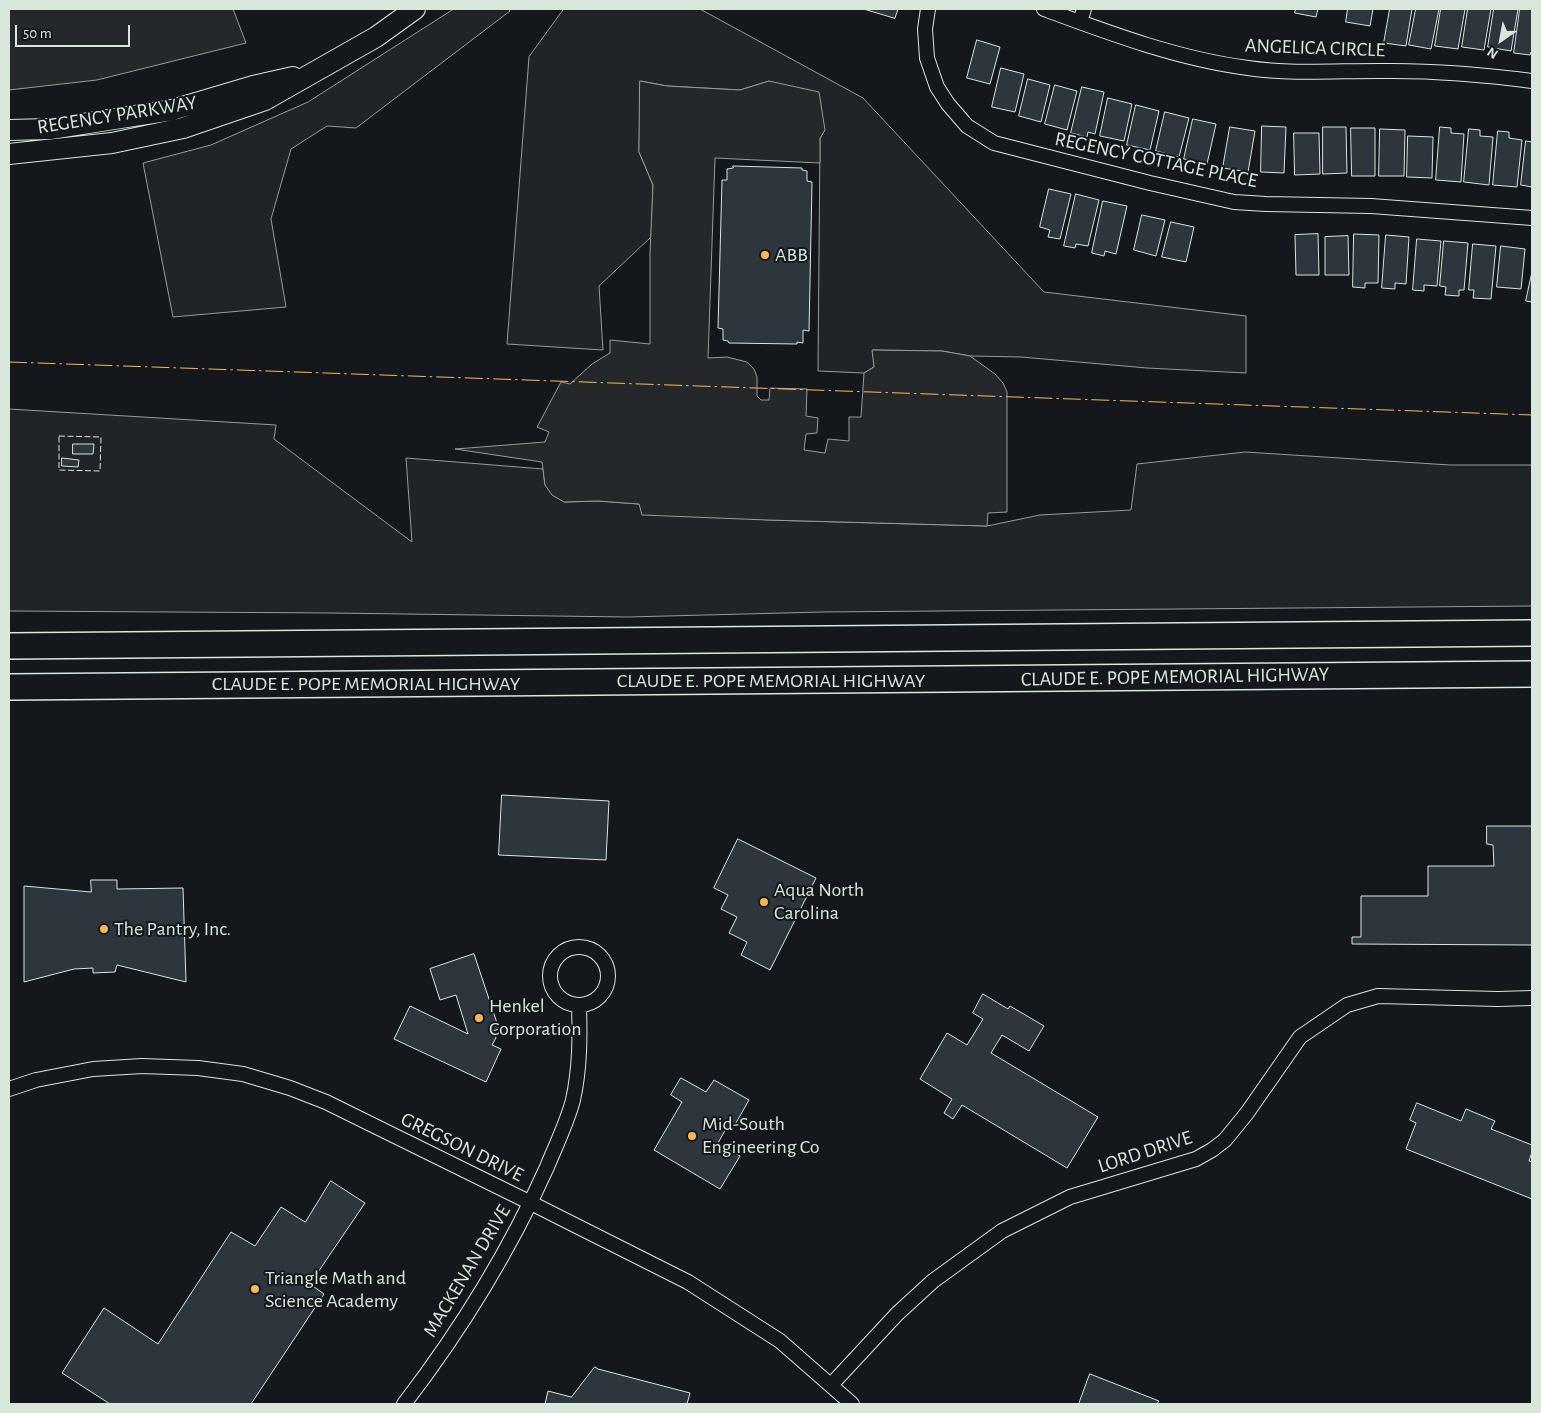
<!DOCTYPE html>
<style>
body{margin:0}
#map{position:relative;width:1541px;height:1413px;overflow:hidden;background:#14181c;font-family:"Alegreya Sans",sans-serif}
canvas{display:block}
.frame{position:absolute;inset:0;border:10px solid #d8e6dc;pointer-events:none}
.north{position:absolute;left:1476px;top:15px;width:50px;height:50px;-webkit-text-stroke:4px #14181c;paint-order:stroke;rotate:213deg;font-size:14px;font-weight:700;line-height:20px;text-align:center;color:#d8e6dc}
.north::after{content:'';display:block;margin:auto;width:18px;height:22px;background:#d8e6dc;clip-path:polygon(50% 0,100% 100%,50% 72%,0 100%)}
.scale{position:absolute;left:15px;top:25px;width:115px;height:22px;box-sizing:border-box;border:2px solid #d8e6dc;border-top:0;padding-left:6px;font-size:15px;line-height:18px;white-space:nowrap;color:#d8e6dc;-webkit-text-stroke:4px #14181c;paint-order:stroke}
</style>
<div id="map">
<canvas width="1541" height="1413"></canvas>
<div class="frame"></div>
<div class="north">N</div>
<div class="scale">50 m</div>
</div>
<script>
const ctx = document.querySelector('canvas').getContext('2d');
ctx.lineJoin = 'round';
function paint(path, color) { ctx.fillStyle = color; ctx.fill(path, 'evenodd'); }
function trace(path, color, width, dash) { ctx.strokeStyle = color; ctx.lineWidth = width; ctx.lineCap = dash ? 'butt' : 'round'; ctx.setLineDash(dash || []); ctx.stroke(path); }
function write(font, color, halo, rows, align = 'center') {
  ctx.font = font + ' "Alegreya Sans",sans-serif'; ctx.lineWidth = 4; ctx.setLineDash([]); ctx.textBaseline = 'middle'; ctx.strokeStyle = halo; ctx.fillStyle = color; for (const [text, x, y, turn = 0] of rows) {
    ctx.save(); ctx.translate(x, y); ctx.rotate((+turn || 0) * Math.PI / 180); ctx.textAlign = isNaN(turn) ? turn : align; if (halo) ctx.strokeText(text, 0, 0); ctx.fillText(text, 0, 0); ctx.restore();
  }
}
const green = new Path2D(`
 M454,9H508L510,11L356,128L327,126L291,149L271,219L286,307L173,317L143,163L211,145L308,102Z
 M564,9H700L863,98L1044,292L1246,316V373L1147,368L1021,357L970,356L942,351L873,350L874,367L864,373L818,371L820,138L825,130L769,81L740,90L667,86L641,81L639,152L653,185L651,237L599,286L603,350L507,344L529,57Z
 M9,409L276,425L274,439L412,542L406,458L543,469L545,485L564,502L598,501L639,504L767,520L987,526L1040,515L1131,510L1137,464L1245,452L1450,465H1532V606L822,612L628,617L331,613L9,611Z`);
const parking = new Path2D(`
 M9,9H233L246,43L97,80L9,90Z
 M640,81L667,86L740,90L769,81L819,92L825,130L820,138V163L715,158L708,358L727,357L747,362L754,369L757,377V396L761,400H769L770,388L807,389L806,416L818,418L817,433L806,434L804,450L825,453L828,439L849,441V417H861L864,373L874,367L872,350L942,351L970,356L995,374L1003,383L1007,392V512L988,513L987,526L767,520L642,515L639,504L598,501L564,502L552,495L545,485L542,462L455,449L545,442L549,432L537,427L561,382L570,384L592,364L610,353V340L650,344V253L653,185L639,152Z`);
const building = new Path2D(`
 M864,9H898L895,18Z
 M1296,9H1318L1316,17L1295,13Z
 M1348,9H1373L1370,26L1346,22Z
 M1390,9H1412L1406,46L1384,43Z
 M1416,9H1439L1431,49L1409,45Z
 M1441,9H1465L1458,49L1435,46Z
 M1468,9H1491L1484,50L1462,47Z
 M1494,9H1518L1511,51L1488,47Z
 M1520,9H1532V52H1531L1530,55L1514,53Z
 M977,40L1000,47L990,84L967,78Z
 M1001,68L1024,74L1015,112L992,107Z
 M1028,79L1050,85L1041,122L1019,116Z
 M1055,85L1077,91L1067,130L1045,124Z
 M1082,87L1104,92L1095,134L1088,132L1087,137L1071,133Z
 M1108,98L1132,104L1124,141L1100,136Z
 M1136,105L1159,111L1150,150L1127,145Z
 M1165,112L1189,118L1179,157L1156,151Z
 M1193,119L1216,124L1207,164L1184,159Z
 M1262,126L1286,127L1284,173L1261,172Z
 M1230,127L1255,131L1248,172L1223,168Z
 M1323,127H1346L1347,173L1323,174Z
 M1440,127L1451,128V133L1464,134L1461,182L1436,180Z
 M1351,128H1375V176H1352Z
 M1380,129L1405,130L1404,176H1379Z
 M1469,129L1480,130V136L1493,137L1489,185L1464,182Z
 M1498,131L1509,132V138L1522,140L1517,187L1493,185Z
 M1294,133H1319L1320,174L1295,175Z
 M1408,136L1433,137L1432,178L1407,177Z
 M1526,141L1532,142V187L1521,185Z
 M733,166L802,168V170L807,171V181L812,182L809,331L803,330V343L797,342V344L729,343L728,341L723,340V329L718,328L722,180H727V169L733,168Z
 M1049,189L1071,194L1060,239L1048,237L1050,230L1040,227Z
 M1076,194L1099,200L1088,246L1076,244L1075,248L1064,246Z
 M1103,201L1127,206L1116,254L1105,251L1104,256L1092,253Z
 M1142,215L1165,220L1156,256L1134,250Z
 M1171,222L1194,227L1186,262L1162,257Z
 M1318,234L1319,275H1296L1295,235Z
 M1354,234L1379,235L1378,283H1365V288L1353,287Z
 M1386,235L1409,237L1406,284L1395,283V289L1382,288Z
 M1348,236L1349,275H1325V237Z
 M1417,239L1441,241L1437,286L1424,285V291L1413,290Z
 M1444,241L1468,243L1464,290H1459V296L1445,295L1446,287L1440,286Z
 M1473,244L1496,246L1491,299L1473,298L1474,290H1469Z
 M1501,246L1525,249L1521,289L1497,287Z
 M1532,272V302L1526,301Z
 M73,444H94L93,454H73Z
 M62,458L79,460L78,467L62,466Z
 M502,795L609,801L606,860L499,855Z
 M1487,826H1532V945L1352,944V937H1361V896H1428V866H1494L1493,845L1487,844Z
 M738,839L816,878L770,970L741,955L747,942L729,933L737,917L721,909L728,895L714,888Z
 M91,880H117V889L183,888L186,982L117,965L115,972L93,973V968L74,969L24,982V886L91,892Z
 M474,954L499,1029L493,1031L496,1038L492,1045L501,1049L486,1082L394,1039L410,1006L468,1034L456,995L440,1000L430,969Z
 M983,994L1008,1009L1010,1006L1044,1026L1029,1051L1002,1035L991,1053L1098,1117L1067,1168L962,1105L953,1119L944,1113L952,1099L920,1079L947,1033L967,1045L983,1019L973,1013Z
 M681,1078L706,1092L714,1080L749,1100L732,1130L727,1127L718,1143L740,1156L720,1189L654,1150L682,1102L671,1095Z
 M1417,1103L1461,1121L1466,1109L1495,1121L1491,1129L1532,1145V1152L1529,1161L1532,1162V1199L1406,1149L1416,1123L1410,1120Z
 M331,1181L365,1203L310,1284L324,1294L251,1404H110L62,1373L104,1308L158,1344L231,1232L255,1246L281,1207L305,1222Z
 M595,1367L598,1369L690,1393L687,1404H545L548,1391L571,1397Z
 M1090,1374L1159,1401L1157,1404H1079Z`);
const street = new Path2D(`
 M928,9L925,29L927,58L937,87L948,104L967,126L994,143L1150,183L1234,202L1266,204L1371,206L1532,218
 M1044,9C1109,33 1178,59 1248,68C1296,75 1344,70 1392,71C1439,71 1486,75 1532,81
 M1080,22L1084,9
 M550 976a29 29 0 1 1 58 0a29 29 0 1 1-58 0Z
 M9,1089L36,1080L93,1069L142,1066L198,1068L243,1074L290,1088L326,1102L531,1203L688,1282L780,1341L852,1404
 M831,1385L897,1314L933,1281L1002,1231L1070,1197L1196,1159L1212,1150L1225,1140L1247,1113L1300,1037L1347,1005L1378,996L1498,999L1532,998
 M404,1404C460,1331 509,1252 547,1167C556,1145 567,1123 573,1100C580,1068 580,1037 579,1005`);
const secondary = new Path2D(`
 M9,130L50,129L172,110L253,86L293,77
 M9,154L112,143L183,128L265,100L376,37L415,9`);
const highway = new Path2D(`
 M9,646L1532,633
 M9,687L1532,674`);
const fence = new Path2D(`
 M59,436L101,437L100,471L59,470Z`);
const power = new Path2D(`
 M9,362L1532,415`);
const markers = [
 [765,255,5,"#ffb74d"],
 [764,902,5,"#ffb74d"],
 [104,929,5,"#ffb74d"],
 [479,1018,5,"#ffb74d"],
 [692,1136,5,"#ffb74d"],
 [255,1289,5,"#ffb74d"]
];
const streetNames = [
 ["ANGELICA CIRCLE",1315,48,2],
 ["REGENCY PARKWAY",117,115,-9],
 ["REGENCY COTTAGE PLACE",1156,160,12],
 ["CLAUDE E. POPE MEMORIAL HIGHWAY",1175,677,-1],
 ["CLAUDE E. POPE MEMORIAL HIGHWAY",771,681],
 ["CLAUDE E. POPE MEMORIAL HIGHWAY",366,684],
 ["GREGSON DRIVE",462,1147,26],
 ["LORD DRIVE",1145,1152,-18],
 ["MACKENAN DRIVE",467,1271,-59]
];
const poiNames = [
 ["ABB",775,255],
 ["Aqua North",774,890],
 ["Carolina",774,913],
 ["The Pantry, Inc.",114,929],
 ["Henkel",489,1006],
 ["Corporation",489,1029],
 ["Mid-South",702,1124],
 ["Engineering Co",702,1147],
 ["Triangle Math and",265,1278],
 ["Science Academy",265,1301]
];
paint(green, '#202428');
trace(green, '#939e99', 1);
paint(parking, '#24282b');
trace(parking, '#939e99', 1);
paint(building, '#2c363c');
trace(building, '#d8e6dc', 1);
trace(street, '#d8e6dc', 16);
trace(secondary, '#d8e6dc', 22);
trace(highway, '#d8e6dc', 28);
trace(street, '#14181c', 14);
trace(secondary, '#14181c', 20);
trace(highway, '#14181c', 25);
trace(fence, '#d8e6dc', 1, [6, 2.5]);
trace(power, '#ffb74d', 1, [18, 4, 2.5, 4]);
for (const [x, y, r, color] of markers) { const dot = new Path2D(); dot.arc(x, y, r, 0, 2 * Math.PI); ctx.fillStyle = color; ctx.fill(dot); trace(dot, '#14181c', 2); }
write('20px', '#d8e6dc', '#14181c', streetNames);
write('20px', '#d8e6dc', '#14181c', poiNames, 'left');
</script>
